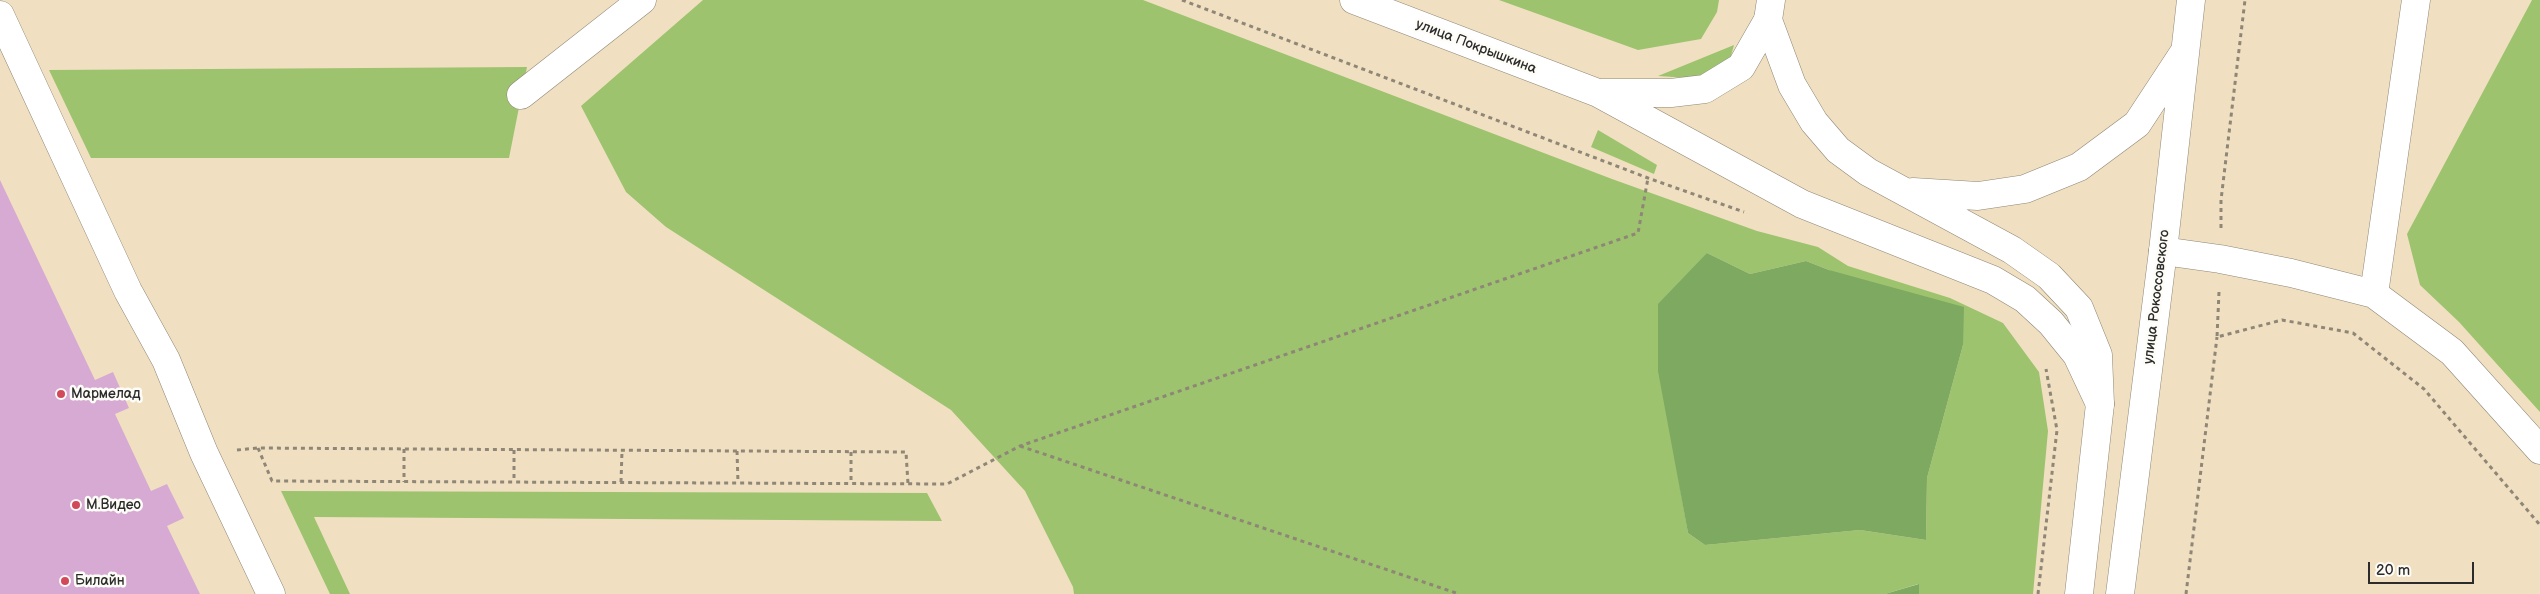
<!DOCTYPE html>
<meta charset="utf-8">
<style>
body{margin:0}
#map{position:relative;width:2540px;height:594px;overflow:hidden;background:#f0e0c1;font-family:"Balsamiq Sans",sans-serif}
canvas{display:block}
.scale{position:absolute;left:2368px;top:562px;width:106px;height:22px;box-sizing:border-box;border:2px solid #2b2b2b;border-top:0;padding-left:6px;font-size:15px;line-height:18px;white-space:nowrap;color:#2b2b2b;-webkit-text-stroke:4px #fdfcf7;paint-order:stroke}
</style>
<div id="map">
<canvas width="2540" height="594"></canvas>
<div class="scale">20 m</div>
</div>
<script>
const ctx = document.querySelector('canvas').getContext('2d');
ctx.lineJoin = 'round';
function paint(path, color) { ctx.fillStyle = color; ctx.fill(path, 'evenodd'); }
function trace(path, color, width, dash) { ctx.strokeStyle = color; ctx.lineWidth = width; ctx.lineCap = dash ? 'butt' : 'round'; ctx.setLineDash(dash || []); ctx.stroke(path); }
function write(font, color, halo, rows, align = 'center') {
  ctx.font = font + ' "Balsamiq Sans",sans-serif'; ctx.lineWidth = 5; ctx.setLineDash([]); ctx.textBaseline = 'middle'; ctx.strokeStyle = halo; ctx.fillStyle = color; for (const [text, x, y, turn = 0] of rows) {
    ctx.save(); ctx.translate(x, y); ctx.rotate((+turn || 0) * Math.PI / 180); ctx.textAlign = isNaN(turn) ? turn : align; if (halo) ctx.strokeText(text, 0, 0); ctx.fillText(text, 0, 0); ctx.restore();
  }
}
const green = new Path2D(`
 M703,0H1143L1612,179L1757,231L1818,247L1848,266L1950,298L2003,323L2039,372L2048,431L2033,594H1919L1918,584L1885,594H1074L1073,587L1025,491L951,410L666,227L626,192L581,106ZM1707,253L1750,274L1806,261L1829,270L1963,345L1927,478L1926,540L1860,530L1705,545L1688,533L1678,476Z
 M1499,0H1719L1717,12L1701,39L1638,50Z
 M2532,0H2540V412L2459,322L2420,285L2407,234Z
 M1734,45L1729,63C1699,81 1691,78 1658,76Z
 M527,67L509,158H91L49,70Z
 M1598,130L1657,165L1654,174L1591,147Z
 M281,491L927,493L942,521L314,517L350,594H330Z`);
const forest = new Path2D(`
 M1707,253L1750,274L1806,261L1829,270L1964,307L1963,345L1927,478L1926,540L1860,530L1705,545L1688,533L1658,371V304Z
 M1919,584V594H1885Z`);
const building = new Path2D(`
 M0,180L95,380L113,372L129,408L115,414L151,491L167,484L184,518L167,526L200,594H0Z`);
const path = new Path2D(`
 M1182,0L1648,178L1744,212
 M2221,228V200L2245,0
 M2219,292L2217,337L2282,320L2353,333L2424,389L2540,525
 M1020,446L1459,594
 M258,448L272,481L947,484L1020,446L1638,233L1648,178
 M404,449V482
 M237,450L258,448L906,452L908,484
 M514,450V482
 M737,451L738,483
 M851,452V483
 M621,482L622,451
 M2038,594L2057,430L2046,369
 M2186,594L2217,337`);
const minor = new Path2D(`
 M0,15L128,291L166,360L204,453L271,594
 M521,95L642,0
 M2163,251L2220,259L2291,273L2374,294L2452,352L2540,450
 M2374,294L2416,0`);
const major = new Path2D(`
 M1354,0L1598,93L1802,204L1993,280L2025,299L2051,323L2077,355L2100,404
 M1602,93H1671L1705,89L1741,67L1768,20`);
const highway = new Path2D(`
 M1771,0L1768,20L1792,85L1814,122L1838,150L1868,172L2012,250L2049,276L2079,308L2098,355L2100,404L2079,594
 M1913,192L1978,196L2025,189L2079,167L2137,124L2183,54
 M2120,594L2163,251L2191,0`);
const markers = [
 [61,394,5,"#d1495b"],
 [76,505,5,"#d1495b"],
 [65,581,5,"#d1495b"]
];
const streetNames = [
 ["улица Покрышкина",1476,47,21],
 ["улица Рокоссовского",2157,297,-83]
];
const poiNames = [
 ["Мармелад",71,394],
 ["М.Видео",86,505],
 ["Билайн",75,581]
];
paint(green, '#9dc36e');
paint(forest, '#7ea961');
paint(building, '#d6aad3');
trace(minor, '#8e8676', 29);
trace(major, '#8e8676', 29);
trace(highway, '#8e8676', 29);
trace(path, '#8e8676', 3, [4, 4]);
trace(minor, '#fff', 28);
trace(major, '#fff', 28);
trace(highway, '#fff', 28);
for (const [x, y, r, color] of markers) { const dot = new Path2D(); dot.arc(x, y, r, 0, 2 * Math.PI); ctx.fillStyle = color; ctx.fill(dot); trace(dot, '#fdfcf7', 2); }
write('14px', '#2b2b2b', '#fdfcf7', streetNames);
write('14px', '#2b2b2b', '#fdfcf7', poiNames, 'left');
</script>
